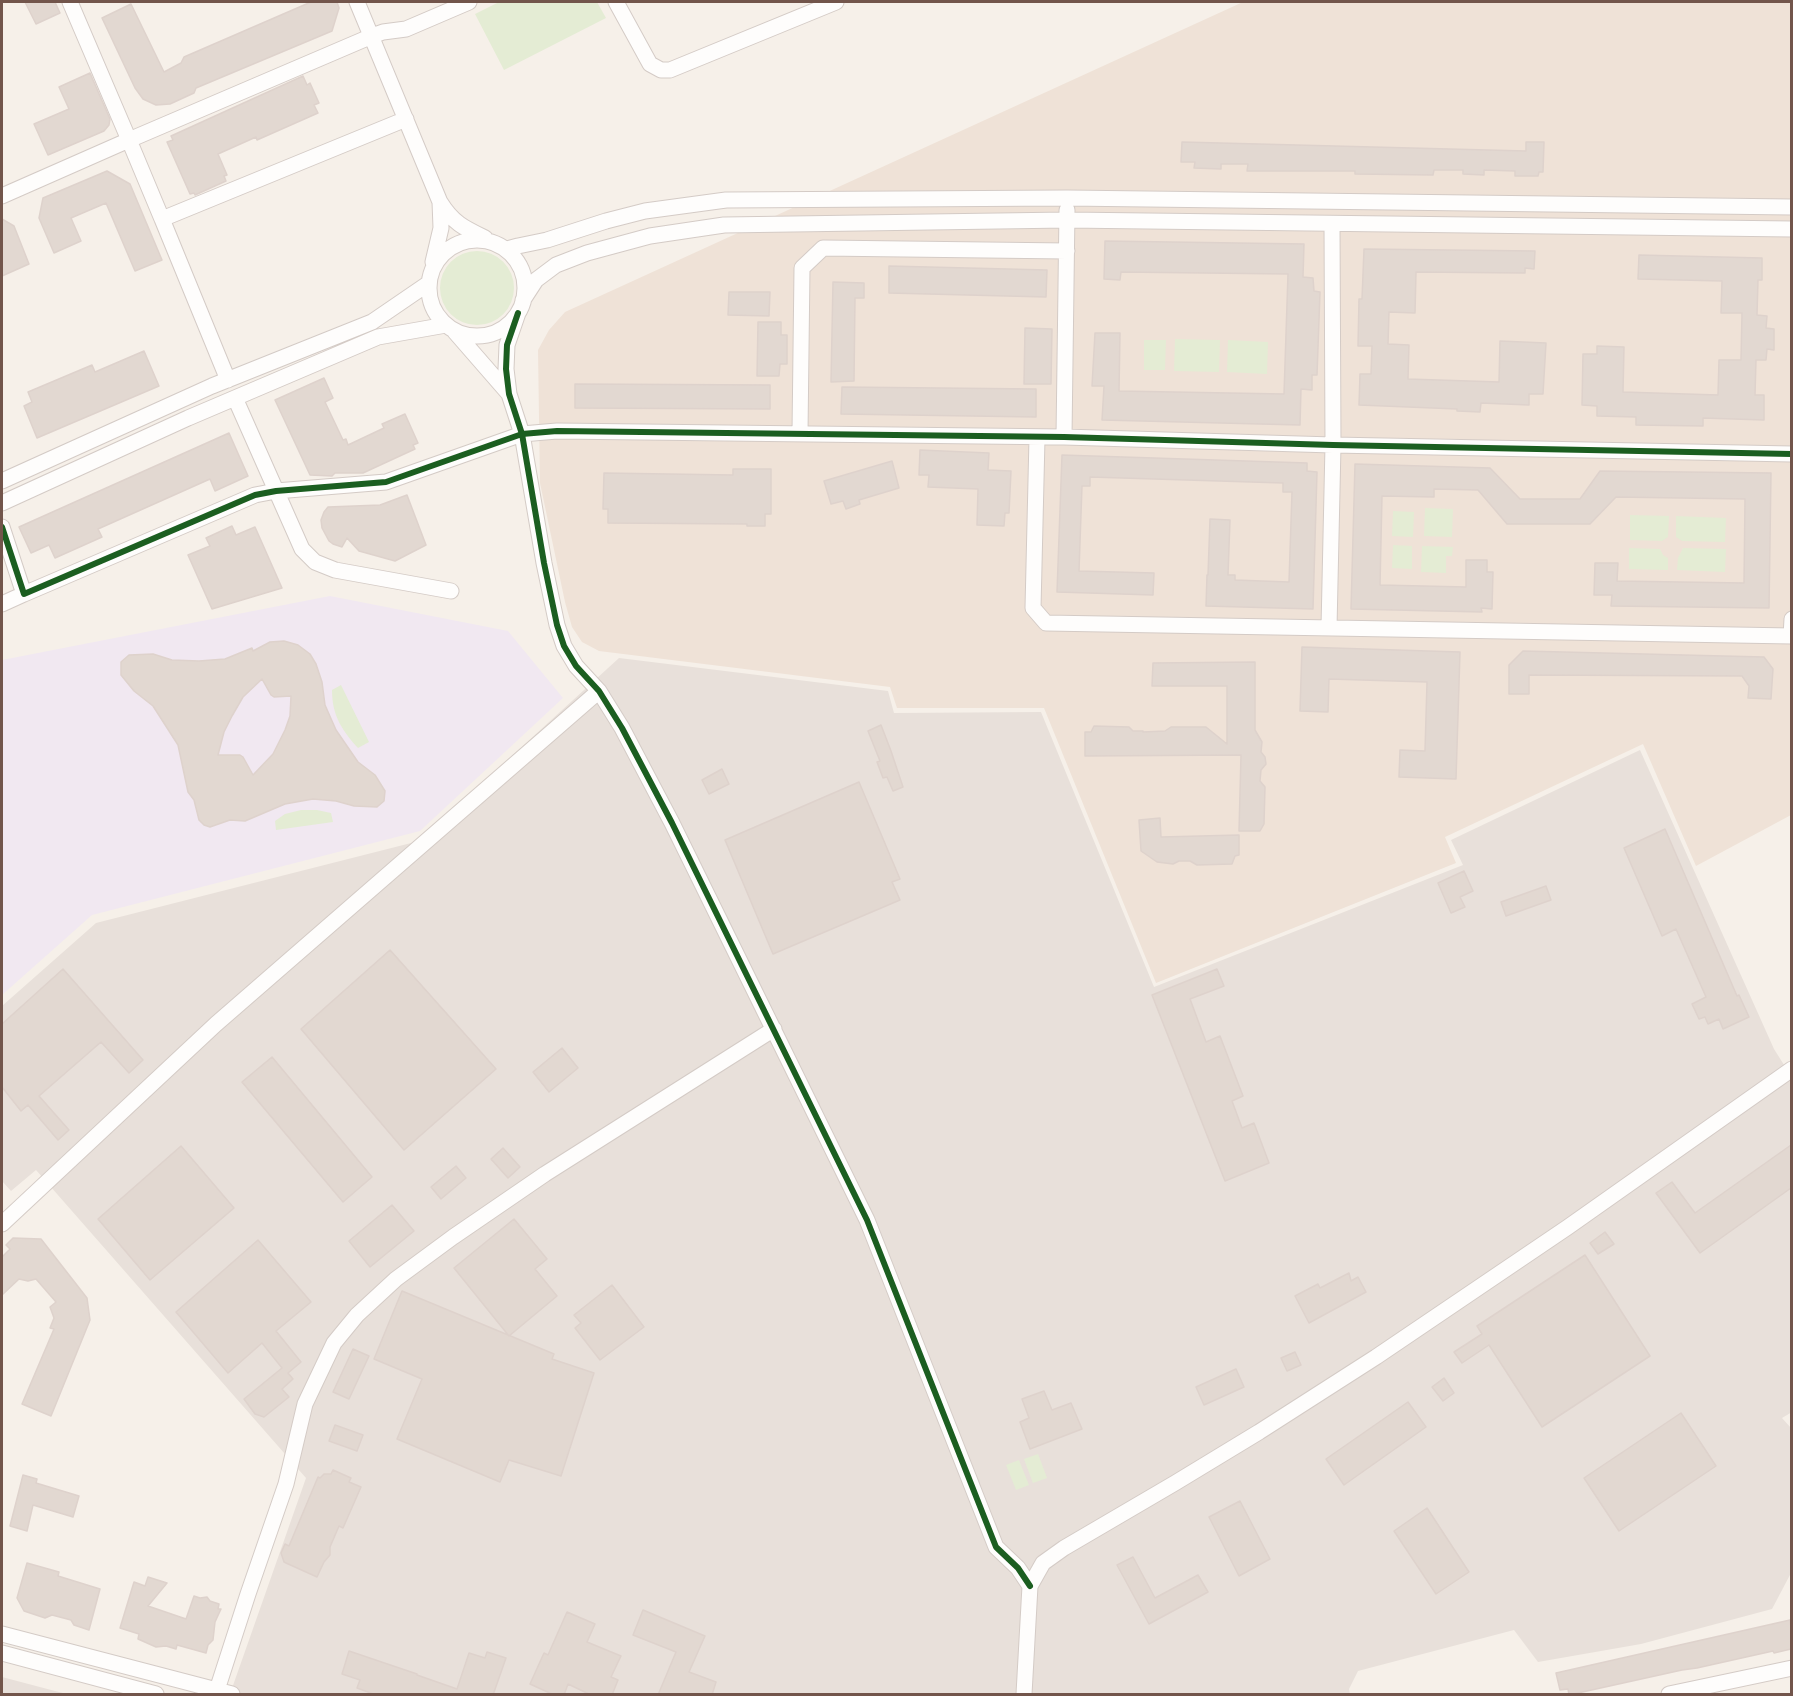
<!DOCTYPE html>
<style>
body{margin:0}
#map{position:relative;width:1793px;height:1696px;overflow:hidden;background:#f6f0e9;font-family:"Titillium Web",sans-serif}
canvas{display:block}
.frame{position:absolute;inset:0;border:3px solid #72554b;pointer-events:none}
</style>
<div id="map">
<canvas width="1793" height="1696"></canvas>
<div class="frame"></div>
</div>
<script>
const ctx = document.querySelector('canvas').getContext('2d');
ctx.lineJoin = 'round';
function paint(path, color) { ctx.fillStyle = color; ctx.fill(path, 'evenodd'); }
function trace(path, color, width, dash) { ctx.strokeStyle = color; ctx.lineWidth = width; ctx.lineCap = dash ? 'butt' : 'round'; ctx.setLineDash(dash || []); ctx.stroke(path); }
const residential = new Path2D(`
 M1243,2H1791V815L1696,866L1643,744L1445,837L1456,863L1156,983L1044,708H897L890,687L599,651L582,642L572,627L565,602L540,483L538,350L549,330L565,312Z`);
const industrial = new Path2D(`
 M619,658L888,691L894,713L1041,712L1154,987L1463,865L1451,840L1640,750L1774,1049L1791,1076L1792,1412L1782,1418L1791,1428V1573L1772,1609L1641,1644L1538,1662L1514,1630L1358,1671L1349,1689L1350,1694H230L306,1478L36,1170L11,1191L2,1181V1006L96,923L419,841Z
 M2,1677L55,1691L67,1694H2Z`);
const education = new Path2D(`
 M330,596L508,631L563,698L420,831L92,915L2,995V660Z`);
const green = new Path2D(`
 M499,2H597L606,18L504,70L475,14Z
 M440 288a37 37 0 1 1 74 0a37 37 0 1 1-74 0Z
 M1175,339L1220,340L1219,372L1174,371Z
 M1144,340H1166L1165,370H1144Z
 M1228,340L1268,342L1267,374L1227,372Z
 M1425,508L1453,509L1452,537L1424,536Z
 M1393,511L1414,512L1413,537L1392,536Z
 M1630,515L1669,516L1668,537L1662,541L1630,540Z
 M1676,516L1726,518L1725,542L1682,541L1676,537Z
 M1393,545L1412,546V569L1392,568Z
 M1422,546L1453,547L1452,556H1446V573L1421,572Z
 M1629,548L1660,549L1663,555L1668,558V570L1629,569Z
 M1683,548L1726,549L1725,572L1677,570L1678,558Z
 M341,685L369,742L358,748C342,730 332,716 332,690Z
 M301,810H317L331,813L333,822L276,830L275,821L285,814Z
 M1038,1454L1047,1478L1033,1483L1024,1459Z
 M1019,1460L1029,1485L1016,1490L1006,1465Z`);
const building = new Path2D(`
 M25,2H55L60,13L36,24Z
 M311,2H337L339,8L332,31L196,88L194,93L170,104L156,105L143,99L135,88L102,18L131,4L164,72L181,63L184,57Z
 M90,73L110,119L109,125L104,131L48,155L34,124L69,109L59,87Z
 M303,76L307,85L310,83L319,103L314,105L318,113L257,140L256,137L218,154L227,175L224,176L226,181L195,195L194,193L190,194L167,142L173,140L171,136Z
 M1182,142L1526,151V142H1544L1543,172H1539L1538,176H1515V171L1484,170V175L1463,174V170H1434L1433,175L1355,174V171H1247L1248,164H1221V169L1194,168L1195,162H1181Z
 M107,171L130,184L162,260L135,271L106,203L71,218L81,241L54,253L39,218L43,198Z
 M2,219L14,226L29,264L2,276Z
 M1105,241L1304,244L1303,277L1313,278L1314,291L1320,292L1317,375H1312V390L1301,389L1300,425L1102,420L1104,386H1092L1095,333H1120L1119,391L1284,394L1288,274L1121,272L1120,280L1104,279Z
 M1364,249L1535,251L1534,269L1525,268V273L1416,272L1415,313L1389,312L1388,344L1409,345L1408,379L1499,382L1500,341L1546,343L1543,394H1529V405L1481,403L1480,412L1457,411V409L1359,405L1360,374H1371L1372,346H1358L1359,299H1362Z
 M1639,255L1762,258V280H1758L1757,315L1767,316L1766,328L1774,329V350L1767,349L1766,360H1756L1755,395H1764V420L1703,418V426L1636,425V417L1597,416V406L1582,405L1583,354H1597V346L1624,347L1623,392L1718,395L1719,360H1741L1742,313H1721L1722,281L1638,279Z
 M889,266L1047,270L1046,297L889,293Z
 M833,282L864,283V298H855L854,381L831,382Z
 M729,292H770L769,316L728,315Z
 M758,322H781V335H787V364H780L779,376H757Z
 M1025,328L1052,329L1051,384H1024Z
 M144,351L159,386L37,438L24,406L32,402L28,392L92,365L95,372Z
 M324,378L333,398L325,402L343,440L346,439L348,445L384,428L382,424L405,414L418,443L413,445L415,449L363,473H335L332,476L310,475L275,400Z
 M575,384L770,385V409L575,408Z
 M842,387L1036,389V417L841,414Z
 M229,433L248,476L215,491L210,479L98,529L102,537L55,558L49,545L31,553L19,527Z
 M920,450L989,453L988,470L1011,471L1009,513H1005L1004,526L977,525L978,489L928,487L929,475H919Z
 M1062,455L1307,463V471L1317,472L1313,609L1206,606L1207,575H1208L1210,519L1230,520L1228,575H1235V580L1289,582L1292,492H1283V483L1090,477V486H1082L1079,571L1154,573L1153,595L1057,592Z
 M892,461L899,488L859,500L860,504L846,509L843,501L831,504L824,481Z
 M1355,464L1490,468L1520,499H1580L1600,471L1771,473L1769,608L1611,606L1612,595H1594L1595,563H1618L1617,581L1744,583L1745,499L1616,497L1590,524H1507L1478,490L1434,489V497L1382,496L1380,585L1466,587V560H1487V572H1493L1492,609L1481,608L1482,612L1351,609Z
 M733,469H771V514H765V526H747V524L608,523V509H603L604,473L733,475Z
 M407,495L426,545L395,561L359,551L347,538L342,547L333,544L329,541L322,528L321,520L324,512L328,507L380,505Z
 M232,526L236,535L255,527L282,588L212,609L188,555L210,546L206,538Z
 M284,641L298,645L310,654L316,664L322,682L325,705L336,730L358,762L375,775L385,791L384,801L377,807L354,806L336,801L313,799L285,804L245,821L230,820L210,827L204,825L199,820L194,800L188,792L178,745L153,706L134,691L121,675V662L129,655L153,654L172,660L199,661L225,659L252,648L253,651L270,642ZM262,679L271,695L274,697L291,696L290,716L285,730L273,754L253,775L243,757L240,755H218L224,732L232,716L243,697Z
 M1302,647L1460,652L1456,779L1399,777L1400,750L1425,751L1427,682L1329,679L1328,712L1300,711Z
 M1523,651L1764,657L1773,669L1771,699L1748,698L1749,686L1742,676L1529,675V694H1509V665Z
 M1255,662V730L1262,742L1261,752L1265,757L1266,764L1261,770L1260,781L1265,787L1264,824L1260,831H1239L1241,755L1085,756V732H1091L1094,726L1129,727L1133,731H1143V732L1165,731L1171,727H1206L1227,744V686H1152L1153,663Z
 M881,725L891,751L903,787L893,791L887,777L883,778L877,762L880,761L868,731Z
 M722,769L729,784L709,794L702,780Z
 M859,782L900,879L892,882L900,900L773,954L725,840Z
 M1160,818L1161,837L1239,835V855L1235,856L1232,864L1197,865L1190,861H1179L1173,864L1157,862L1141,851L1139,820Z
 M1665,829L1737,996L1739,995L1749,1017L1723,1029L1719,1019L1708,1024L1705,1017L1699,1019L1692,1004L1706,997L1676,929L1662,936L1624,848Z
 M1464,871L1473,891L1460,897L1465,907L1451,913L1438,883Z
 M1546,886L1551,900L1506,916L1501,902Z
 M390,950L496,1069L404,1150L301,1029Z
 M63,969L143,1060L129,1073L101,1042L39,1096L69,1130L58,1140L28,1105L21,1111L2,1087V1024Z
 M1217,969L1224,986L1190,999L1206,1042L1220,1036L1243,1096L1232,1101L1242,1128L1254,1123L1269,1163L1225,1181L1152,995Z
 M562,1048L578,1068L549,1092L533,1072Z
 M272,1057L372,1177L343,1202L242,1082Z
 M1791,1145V1188L1700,1253L1656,1193L1672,1182L1695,1213Z
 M181,1146L234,1208L150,1280L98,1219Z
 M503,1148L520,1167L508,1178L491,1159Z
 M456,1166L466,1178L441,1199L431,1187Z
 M392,1205L414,1231L370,1267L349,1241Z
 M514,1219L547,1259L535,1269L557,1296L509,1336L454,1268Z
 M1605,1232L1614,1244L1598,1254L1590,1243Z
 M13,1238L41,1239L87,1298L90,1320L51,1416L22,1404L54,1329L50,1328L54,1318L50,1307L56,1302L36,1279L28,1281L19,1279L2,1295V1257L10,1249L6,1245Z
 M258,1240L311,1302L276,1331L301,1362L288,1373L293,1379L282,1389L289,1397L264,1417L255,1414L244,1399L282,1368L262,1343L228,1373L176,1312Z
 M1585,1255L1650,1356L1542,1427L1489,1345L1462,1363L1454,1352L1482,1334L1477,1326Z
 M1349,1273L1351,1281L1358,1277L1366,1292L1309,1323L1295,1296L1318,1284L1320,1288Z
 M612,1285L644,1327L600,1360L575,1328L581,1323L574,1315Z
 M402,1291L554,1354L552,1359L594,1373L561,1476L509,1460L500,1482L397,1439L422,1379L374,1359Z
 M353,1349L369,1356L349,1399L333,1392Z
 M1295,1352L1301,1365L1287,1371L1281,1358Z
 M1236,1369L1244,1387L1204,1405L1196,1387Z
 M1444,1378L1454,1393L1443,1401L1432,1387Z
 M1044,1391L1052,1410L1071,1403L1082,1429L1030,1449L1020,1422L1029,1418L1022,1399Z
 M1408,1402L1426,1427L1344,1485L1326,1459Z
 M1681,1413L1716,1466L1619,1531L1584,1478Z
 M335,1425L363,1435L357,1451L329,1441Z
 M333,1470L351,1478L349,1482L361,1487L343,1528L339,1526L330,1547V1555L324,1562L317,1577L286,1563L284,1562L281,1553L285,1544L289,1546L318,1477L320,1478L324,1474H331Z
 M23,1475L37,1479L36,1483L79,1496L73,1517L33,1505L27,1531L10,1526Z
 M1240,1501L1270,1559L1239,1576L1209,1517Z
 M1427,1508L1469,1572L1436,1594L1394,1531Z
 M1133,1557L1155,1598L1198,1575L1208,1592L1149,1624L1117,1565Z
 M27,1563L59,1572L58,1576L100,1589L89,1630L74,1625L71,1620L52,1615L45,1618L24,1611L17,1598Z
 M148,1577L167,1583L148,1606L186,1619L194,1596L200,1598L207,1597L210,1601L219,1604L218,1609H221L215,1622L213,1640L208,1645L206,1653L177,1645L176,1649L166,1646L156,1647L138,1639L139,1634L120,1628L134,1582L145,1586Z
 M643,1610L705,1636L689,1672L716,1682L712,1695H658L676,1652L633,1635Z
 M567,1612L595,1624L587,1642L621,1656L611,1677L618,1680L612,1695H591L568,1684L564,1695H554L530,1684L544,1653L548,1655Z
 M1790,1620L1791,1628V1649L1774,1653L1773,1651L1697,1668L1682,1670L1569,1695L1568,1689L1560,1690L1556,1673Z
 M349,1651L417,1674V1675L457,1689L469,1653L485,1658L487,1652L506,1658L493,1695H376L357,1688L360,1680L342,1674Z`);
const minor = new Path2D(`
 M70,2L129,140L372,36L383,32L406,29L469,2
 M357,2L440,202C453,223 464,228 485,238
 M616,2L650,64L661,70H670L836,2
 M2,196L129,140L162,219L406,119
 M162,219L228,380
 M429 288a48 48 0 1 1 96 0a48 48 0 1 1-96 0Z
 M507,249L518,246L547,240L606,221L645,211L726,200L1067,198L1792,207
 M433,262L441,228L440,202
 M523,300L536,280L556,265L587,253L650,236L724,225L1067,220L1792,229
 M518,313L507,345L506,369L509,394L522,434L544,563L557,625L564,646L576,666L599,691L622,728L672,823L867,1220L996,1547L1018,1568L1030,1586
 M455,332L509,394
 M235,398L302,549L315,562L335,570L451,591
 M800,433L802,268L823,248L1067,251
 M1064,437L1067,210
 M1037,438L1033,608L1046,623L1792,636
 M2,481L212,386L372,322L429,283
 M2,503L188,418L378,337L446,325
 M2,527L24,594L255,495L276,491L386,482L522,434L557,431L1064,437L1333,445L1792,454
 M2,604L24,594
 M1329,628L1333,445L1332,224
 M1791,636L1792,619
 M2,1224L216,1024L599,691
 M2,1634L232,1694
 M2,1653L156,1694
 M217,1690L248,1594L286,1484L305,1404L334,1343L357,1315L396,1279L453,1237L545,1174L774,1029
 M1024,1694L1030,1586L1043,1563L1064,1548L1175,1483L1259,1432L1376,1357L1568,1227L1792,1069
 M1669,1694L1792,1668`);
const cycleway = new Path2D(`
 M518,313L507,345L506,369L509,394L522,434L544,563L557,625L564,646L576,666L599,691L622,728L672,823L867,1220L996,1547L1018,1568L1030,1586
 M2,527L24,594L255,495L276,491L386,482L522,434L557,431L1064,437L1333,445L1792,454`);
paint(residential, '#efe2d7');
paint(industrial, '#e8e0da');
paint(education, '#f1e8f1');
paint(green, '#e4ecd4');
paint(building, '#e2d8d1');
trace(building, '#ded2cc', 1.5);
trace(minor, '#d4cbc6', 17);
trace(minor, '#fefdfc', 15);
trace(cycleway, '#1b5e20', 6);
</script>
